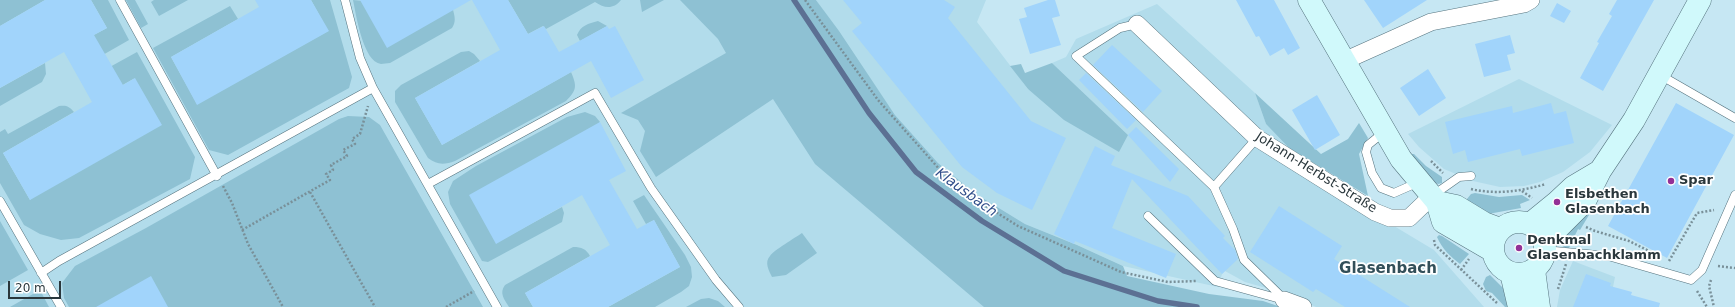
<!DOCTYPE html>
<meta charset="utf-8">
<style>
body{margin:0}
#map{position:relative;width:1735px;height:307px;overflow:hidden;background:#c6e7f3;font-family:"DejaVu Sans",sans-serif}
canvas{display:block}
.scale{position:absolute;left:8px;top:281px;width:53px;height:18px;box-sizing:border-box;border:2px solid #2a373c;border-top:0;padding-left:5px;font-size:12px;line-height:14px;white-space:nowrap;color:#2a373c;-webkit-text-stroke:3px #fff;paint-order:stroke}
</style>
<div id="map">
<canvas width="1735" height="307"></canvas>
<div class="scale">20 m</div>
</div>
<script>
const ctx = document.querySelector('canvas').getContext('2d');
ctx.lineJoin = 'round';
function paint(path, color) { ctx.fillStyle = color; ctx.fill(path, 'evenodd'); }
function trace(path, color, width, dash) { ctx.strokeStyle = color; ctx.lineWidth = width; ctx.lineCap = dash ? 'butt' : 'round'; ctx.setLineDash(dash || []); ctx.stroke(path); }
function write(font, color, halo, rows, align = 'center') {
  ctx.font = font + ' "DejaVu Sans",sans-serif'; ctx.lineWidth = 3.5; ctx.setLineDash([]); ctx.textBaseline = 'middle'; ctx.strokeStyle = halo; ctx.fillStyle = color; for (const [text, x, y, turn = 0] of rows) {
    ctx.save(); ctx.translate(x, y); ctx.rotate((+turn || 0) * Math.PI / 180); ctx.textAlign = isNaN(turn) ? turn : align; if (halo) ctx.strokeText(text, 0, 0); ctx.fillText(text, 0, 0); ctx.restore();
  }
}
const built = new Path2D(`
 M0,0H714L1025,307H0Z
 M816,0H986L977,22L1028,89L1128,135L1052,63L1066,57L1076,39L1157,4L1255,93L1266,124L1289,148L1284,160L1434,250L1484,307H1316L1284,293L1245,282L1225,271L1222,274L1218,287L1123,266L1077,245L1025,224L976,194L938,163L895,115Z
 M1519,79L1612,125L1590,152L1563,172L1540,182L1524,186L1500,187L1473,181L1444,169L1419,147L1408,134Z
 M1573,261L1615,277L1609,307H1557L1560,290Z`);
const green = new Path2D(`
 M0,0H45L0,26Z
 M91,0H108L129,40L101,56L90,37L107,28Z
 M126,0H135L148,24L141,28Z
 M154,0H188L159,16L151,2Z
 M311,0H330L352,77L349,88L228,155L209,150L153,48L230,6L238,19L171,57L197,104L328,31Z
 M353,0L453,10C455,17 456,22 452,28L390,63C387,63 384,64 381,64C363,62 356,14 353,0Z
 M508,0H621C613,10 604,8 595,2L546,29L543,26L528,34Z
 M640,0H664L642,12Z
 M680,0H816L839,31L895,115L938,163L976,194L1025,224L1077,245L1123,266L1127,276L1209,294L1263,301L1281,307H984L815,164L773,99L656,177L640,151L645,131L638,120L621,113L726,53L718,39Z
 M598,21L607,26L580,41L577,35C581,25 588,24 598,21Z
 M469,51L474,54L480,61L415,98L442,145L571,72C577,86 577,90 566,101L455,161C444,165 437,165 428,158L395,102V91L401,85L461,52Z
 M137,52L195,157L190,179L79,238L61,240L40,234L24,225L0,183V132L5,129L8,134L59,106C66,105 69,106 74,112L3,153L30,200L135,78L119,87L108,68Z
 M45,63L46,74L42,82L0,106V88Z
 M1052,63L1128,135L1119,152L1064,120L1028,89L1010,66L1021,64L1025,73Z
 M1255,93L1321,154L1348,139L1359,123L1368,138L1359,154L1368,196L1289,148L1266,124Z
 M585,112L595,116L600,122L496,243L562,207L564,213L562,222L488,262L482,261L450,204L448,192L453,181L476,166L567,117Z
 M348,116L369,117L380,125L483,307H69L64,298L62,283L75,266L146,228L339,119Z
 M1411,154H1414L1426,166L1442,177V183L1438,184L1434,182Z
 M1475,193L1499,197L1522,195L1530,200L1520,204L1521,208L1488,214L1463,204L1471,194Z
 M644,195L685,255L691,267L692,277L689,286L681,292L655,307H608L680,267L654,220L646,224L633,201Z
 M1589,210V215L1580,230L1578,229L1568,250L1560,244V236Z
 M0,221L28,270L0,286Z
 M802,233L817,253L786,275L772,277C769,271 764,262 770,256C774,250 795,238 802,233Z
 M1439,235L1442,236L1469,254L1460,264C1451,257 1442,249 1437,237Z
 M573,247C582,247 586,249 590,256L525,293L533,307H509C504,299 499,293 505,285Z
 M1490,275L1506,291L1513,307H1505L1492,293L1486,291L1483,284L1486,277Z
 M40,290L49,307H10Z
 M709,298L718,301L725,307H686L701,299Z`);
const stream = new Path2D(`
 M794,0L869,113L916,172L982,221L1064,271L1158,301L1197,307`);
const building = new Path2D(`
 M45,0H91L107,28L94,35L123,85L135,78L162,125L30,200L3,153L92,102L64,52L0,88V26Z
 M255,0H311L329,31L197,105L171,57L259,7Z
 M360,0H471L387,48Z
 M472,0H508L528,34L544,26L559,52L607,26L609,29L615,26L644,80L611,98L591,61L442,145L415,98L500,50Z
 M843,0H944L955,7L948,18L1031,121L1066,138L1032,210L997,193L962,167L852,31L862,23Z
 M1048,0H1055L1060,16L1052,18L1061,45L1030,54L1019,19L1027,17L1024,8Z
 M1236,0H1274L1300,48L1288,55L1284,48L1270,56L1259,36L1256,37Z
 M1364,0H1427L1383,28Z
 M1617,0H1654L1603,91L1580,78L1599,43L1597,42L1612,16L1609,14Z
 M1557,3L1571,11L1564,23L1550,16Z
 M1510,35L1515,53L1507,55L1511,70L1484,77L1475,44Z
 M1112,45L1162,91L1143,112L1093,65Z
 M1428,69L1446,98L1419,116L1400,88Z
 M1086,73L1136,120L1127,129L1079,80Z
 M1317,95L1340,135L1315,150L1292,110Z
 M1551,103L1554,114L1566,111L1574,143L1522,156L1520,149L1468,162L1465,150L1453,154L1445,122L1512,106L1513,113Z
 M1676,103L1734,135L1667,258L1608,226Z
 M600,122L626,171L609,180L637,229L654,220L680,267L608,307H533L525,293L610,245L582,195L496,244L469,195Z
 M1136,127L1179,169L1170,182L1128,135Z
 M1095,146L1115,156L1111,165L1188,196L1225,236L1223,238L1235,250L1238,259L1222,274L1132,179L1112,228L1176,254L1166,278L1075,241L1074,244L1054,234Z
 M1279,206L1342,246L1334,259L1410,307H1345L1316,289L1313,292L1250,252Z
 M1586,274L1611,283L1610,286L1632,292L1631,295L1660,303L1659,307H1573Z
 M151,276L168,307H96Z`);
const path = new Path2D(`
 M805,0L878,100L941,171L983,204L1018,226L1121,272L1168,282L1197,281
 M1431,161L1443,173
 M223,186L232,203L248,244L283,307
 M1471,189C1496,195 1522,191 1546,184
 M1522,191L1532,198
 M310,192L375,307
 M1586,227L1595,231L1629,241L1659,256
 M242,230L330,180L326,174L333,170L331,165L347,156L343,150L355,144L352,139L360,134L368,106
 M1434,240L1435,245L1498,304
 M1669,261L1697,213L1714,210
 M1718,266L1735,268
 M1461,270L1469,259
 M1711,280L1709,286L1714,307
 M1558,289L1566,264
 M1697,291L1707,307
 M446,307L474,291`);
const service = new Path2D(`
 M120,0L217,176
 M345,0L360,58L373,88L497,307
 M1137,24L1120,28L1076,56L1214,187L1257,138
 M1660,75L1735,118
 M1384,132L1368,145L1366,152L1372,173L1381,188L1394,193L1419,182
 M428,184L595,93L651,188L716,280L739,307
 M1214,187L1233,229L1244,260L1284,299
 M1432,196L1459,177L1471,176
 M0,201L61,307
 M1148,216L1215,281L1284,300
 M1544,250L1608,256L1691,280L1702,270L1735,195
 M41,273L59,261L373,88`);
const minor = new Path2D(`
 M1137,24L1257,138L1375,212L1390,218H1409L1431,197
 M1344,61L1431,22L1524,4L1531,0
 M1284,300L1303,307`);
const secondary = new Path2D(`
 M1309,0L1401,159L1437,202L1443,222L1493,251
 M1437,202L1456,206L1484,223L1500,229
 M1493 248a26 26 0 1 1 52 0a26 26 0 1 1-52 0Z
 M1530,224L1557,202L1573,187L1600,171
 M1544,242L1585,201L1600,171L1634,120L1700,0
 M1534,270L1539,307
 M1511,273L1519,307`);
const markers = [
 [1671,181,4,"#933096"],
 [1557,202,4,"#933096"],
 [1519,248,4,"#933096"]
];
const streetNames = [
 ["Johann-Herbst-Straße",1316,173,32]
];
const poiNames = [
 ["Spar",1679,181],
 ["Elsbethen",1565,195],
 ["Glasenbach",1565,210],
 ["Denkmal",1527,241],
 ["Glasenbachklamm",1527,256]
];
const waterNames = [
 ["Klausbach",966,193,36]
];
const quarterNames = [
 ["Glasenbach",1388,269]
];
paint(built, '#b2dceb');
paint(green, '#8ec1d3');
trace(stream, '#5c7093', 5.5);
paint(building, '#a1d4fb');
trace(service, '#56747f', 9);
trace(minor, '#56747f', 18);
trace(secondary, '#56747f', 23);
trace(path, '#799099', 2.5, [2, 2]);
trace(service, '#fff', 8);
trace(minor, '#fff', 17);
trace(secondary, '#d0f9fb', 22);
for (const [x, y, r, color] of markers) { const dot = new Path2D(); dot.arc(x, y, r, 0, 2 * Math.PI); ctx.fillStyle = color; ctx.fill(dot); trace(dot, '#fff', 1.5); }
write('13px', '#2a373c', '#fff', streetNames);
write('bold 13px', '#2a373c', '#fff', poiNames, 'left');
write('italic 14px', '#304e8a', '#fff', waterNames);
write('bold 15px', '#324f59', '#fff', quarterNames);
</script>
